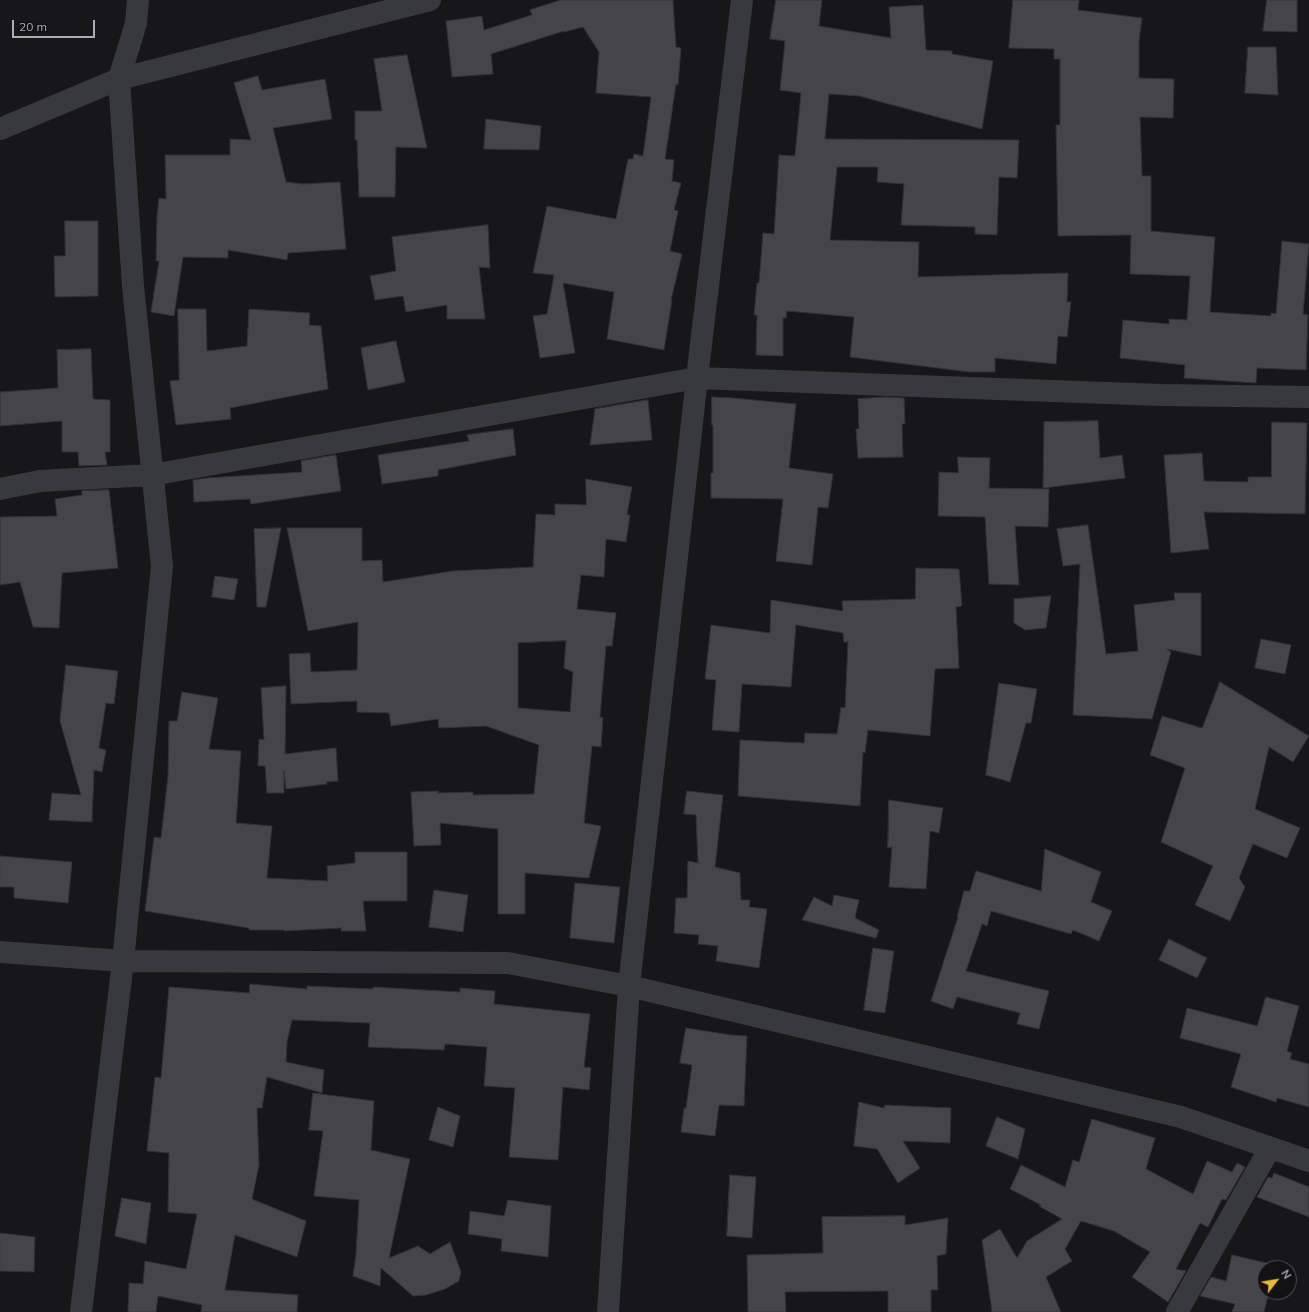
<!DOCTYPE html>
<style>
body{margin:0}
#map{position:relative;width:1309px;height:1312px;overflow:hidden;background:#171719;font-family:Mulish,sans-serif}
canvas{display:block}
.north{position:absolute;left:1257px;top:1260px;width:40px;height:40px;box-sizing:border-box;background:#121214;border:1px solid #4f5056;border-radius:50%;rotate:59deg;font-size:11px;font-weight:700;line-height:16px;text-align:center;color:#aaadb8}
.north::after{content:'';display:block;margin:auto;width:14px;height:18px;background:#e4ba44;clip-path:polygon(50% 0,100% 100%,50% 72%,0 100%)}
.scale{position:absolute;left:12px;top:20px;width:83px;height:18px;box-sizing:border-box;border:2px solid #aaadb8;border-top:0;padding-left:5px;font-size:12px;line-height:14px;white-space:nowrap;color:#aaadb8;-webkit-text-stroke:3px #121214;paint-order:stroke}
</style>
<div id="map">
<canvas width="1309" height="1312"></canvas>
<div class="north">N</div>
<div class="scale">20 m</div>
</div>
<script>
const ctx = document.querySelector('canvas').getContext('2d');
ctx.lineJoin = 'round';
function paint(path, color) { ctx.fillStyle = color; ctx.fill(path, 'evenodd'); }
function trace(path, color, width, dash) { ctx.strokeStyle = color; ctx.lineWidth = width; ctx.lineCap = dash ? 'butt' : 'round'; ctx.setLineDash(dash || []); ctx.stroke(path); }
const building = new Path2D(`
 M561,0H673L676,47L681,48L678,85L676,84L665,159L674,160L672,181L681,183L674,210L678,211L670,251L682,254L671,300H672L664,350L607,339L614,292L563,283L575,353L540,358L533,316L547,314L554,275L533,273L547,206L616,219L628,159H633L634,154L643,156L651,97L596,93L599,52L583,27L564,32V31L491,54L493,74L452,77L446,21L482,16L484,30L532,15L530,10Z
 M776,0H822L819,26L891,38L889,7L923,5L926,50L952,51V54L993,61L982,129L859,96L829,94L825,139L1019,140L1017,178L999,177L997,235L975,234V227L901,225L904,184L877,182L878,167H837L830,240L919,242L918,277L1068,273L1067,302H1071L1067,337L1058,336L1056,364L995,358V372H969L850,357L854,317L787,311L786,318H783V356L756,355L757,315H754L757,283H759L763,233L774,234L779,155L795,156L801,93L780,90L785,41L770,39Z
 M1013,0H1079L1078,10L1142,18L1139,40V78L1174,79L1173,118L1140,117L1142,176H1151V231L1215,237L1210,312L1271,316V313L1276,314L1282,241L1309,244L1303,314L1308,315L1306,370L1257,368L1256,383L1184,378L1185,365L1120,358L1123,320L1169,324V319L1187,320L1190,276L1130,274L1131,235L1058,236L1056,125H1060V59H1054V49L1009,48Z
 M1267,0H1297V32L1263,31Z
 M1248,47H1276L1278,95L1245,93Z
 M407,55L427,148L396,147L395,197H359L357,140H355V111H382L374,59Z
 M258,76L262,90L325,79L332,119L273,128L286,182L303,184L340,182L346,249L288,253L287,260L228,250V258L183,257L174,316L151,312L159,261H156L157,215L159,198L166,199L165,155H230V139L251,140L234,83Z
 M486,119L541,126L539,150L484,149Z
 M65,221H98V296L55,297L54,256H65Z
 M488,225L490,268L479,267L485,319H447V305L406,312L403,296L375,300L370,276L396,271L392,237Z
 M178,309H206L207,351L247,346L249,309L310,313L309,325L321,326L328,389L230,408L231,419L176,425L170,381L179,380Z
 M396,341L405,382L368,390L361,348Z
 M91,349L93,399L110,400V452H105L107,465L79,466L78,452H62V421L0,426V392L58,388L57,350Z
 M712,397L733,398L796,404L789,468L833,474L828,508L818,507L812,565L776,561L783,499L711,498V473H713V425H712Z
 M885,397L904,398L905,424H902L903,457L858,458L856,429H859L858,399Z
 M648,400L652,440L590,445L595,409Z
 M1098,421L1100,458L1122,455L1125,478L1043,488L1044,422Z
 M1272,422L1307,423L1305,514L1204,512L1209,549L1171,553L1164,455L1202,453L1204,481L1248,482V477H1271Z
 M513,429L516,455L438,470V476L382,484L378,455L469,441L467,435Z
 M336,455L341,491L251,504L250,499L194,502L193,480L207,478L302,472L301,461Z
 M958,457L990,458L989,488L1049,489L1048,527L1015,526L1019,585L989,584L985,517L938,516L939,472L958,473Z
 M586,479L632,487L627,515H630L626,542L606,539L604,577L581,575L577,609L616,613L612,646H606L600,717L603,718L601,747L592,746L584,823L601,826L589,878L525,873V914H498V829L440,823L441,845L414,846L411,792L438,791V793L473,792V795L534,794L539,745L486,726L439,728L438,719L391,726L389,713L357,712V701L291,704L289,654L310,653L311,672L357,670L358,622L308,631L287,528H362V561L382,560L383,582L453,571L533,567L536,514L555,515V504L586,505ZM566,641L564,668L573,672L570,712L518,708V643Z
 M109,490L118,568L62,573L59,628L33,627L20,582L0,585V517L57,516L55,499L82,495V491Z
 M1088,525L1106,654L1138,651L1134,605L1175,600L1174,593H1201V656L1167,649L1171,652L1152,719L1073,715L1080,564L1063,566L1057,529Z
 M281,528L266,607H257L254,529Z
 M916,568L959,569L962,606L956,607L959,668L935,669L930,736L868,730L865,753L863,752L860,806L738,796L740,740L804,743L805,733L837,734L841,707L845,708L848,642H844L843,633L796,625L791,687L742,684L739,732L712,730L716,680L705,679L711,625L770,633L771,600L843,611L842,601L915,599Z
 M215,576L238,579L234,600L212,597Z
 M1051,596L1046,628L1025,630L1014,623V599Z
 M1261,639L1291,645L1285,674L1255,668Z
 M66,665L118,671L114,704L106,703L99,748L106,750L102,772L94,770L92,822L49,820L52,793L81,795L60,721Z
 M1220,682L1309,736L1293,762L1269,747L1255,809L1300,828L1287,858L1253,844L1239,878L1245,887L1230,921L1195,905L1213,866L1161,842L1185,768L1150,755L1162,716L1202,728Z
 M999,683L1037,689L1031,723H1026L1010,782L986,775Z
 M286,686L285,754L336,748L338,781L326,782L327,784L286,789L284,771V793H267L265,766H258L259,739L264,740L261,688Z
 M182,692L218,698L209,749L241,751L236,823L272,826L267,878L328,881L327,866L355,863V852H407V901H363L366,931H341V928L284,931V930H249V928L145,911L154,837L161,838L168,776L169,721H177Z
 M687,791L723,795L715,867L740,873L741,900H750L749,907L767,909L759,968L716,961L718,946L698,944L699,935L674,933L676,898H687L688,861L698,863L696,815L684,814Z
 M889,800L943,808L939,833L930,831L926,889L889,887L892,847L888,848Z
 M1045,849L1101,872L1091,902L1112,911L1099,941L1073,930L1071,934L991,911L987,926L982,924L966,971L1049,991L1039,1029L1017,1024L1020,1013L957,997L953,1009L931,1001L958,917H957L964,891H970L976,871L1041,891Z
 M0,856L72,862L68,903L14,898V887H0Z
 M575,883L620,887L614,943L570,938Z
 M434,890L468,895L463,932L429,927Z
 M834,895L859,900L855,918L879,930L876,938L802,920L814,897L832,906Z
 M1169,939L1207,958L1197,978L1159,960Z
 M873,948L894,951L885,1013L864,1010Z
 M250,984L307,989V986L373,989V987L460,992V988L495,991L494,1004L590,1014L584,1067L591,1068L589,1090L563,1087L558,1160L509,1157L515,1088L484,1086L487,1047L445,1044L444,1050L368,1047L370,1023L292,1020L287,1042L286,1062L324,1070L322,1093L267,1077L262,1108H257L259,1165L252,1199L306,1221L297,1257L235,1235L225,1290L298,1295L297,1312H201L202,1305L158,1296L156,1312H128L129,1283L143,1284L145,1261L186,1269L197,1214L168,1212L169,1153L147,1151L155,1077L161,1078L169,987L249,993Z
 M1266,997L1299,1006L1287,1051L1292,1053L1290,1059L1309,1064V1107L1277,1098L1276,1102L1231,1087L1241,1054L1180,1038L1187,1008L1257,1026Z
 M686,1028L731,1035L747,1036L744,1106L719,1105L715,1136L681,1132L684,1108H686L692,1065L680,1063Z
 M313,1093L374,1101L371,1150L410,1159L389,1258L418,1246L430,1254L450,1242L461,1272L459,1281L445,1289L426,1295L413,1296L381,1268L380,1286L353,1276L356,1255L359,1200L314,1196L323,1131L309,1130Z
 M859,1102L884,1108L885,1105L951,1108L950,1143L903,1141L920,1168L898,1183L877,1149L854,1146Z
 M438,1107L460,1116L453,1147L429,1140Z
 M997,1117L1025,1129L1018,1159L986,1146Z
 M1092,1119L1155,1138L1146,1169L1193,1194L1207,1161L1232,1172L1237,1163L1245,1167L1226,1200L1222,1199L1208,1227L1200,1223L1176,1269L1186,1271L1168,1302L1132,1277L1150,1252L1114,1231L1081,1221L1065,1249L1072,1261L1046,1277L1061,1312H992L982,1240L1000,1229L1017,1258L1027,1241L1062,1219L1039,1206L1041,1205L1010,1189L1021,1165L1065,1187L1073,1160L1079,1162Z
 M1274,1173L1309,1187V1217L1257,1197L1268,1177L1272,1178Z
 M730,1175L756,1177L752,1238L727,1236Z
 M122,1198L151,1203L146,1244L115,1236Z
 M508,1200L551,1206L548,1257L501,1251L502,1239L468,1234L470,1211L504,1216Z
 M905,1216V1225L948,1218L946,1254L937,1256L938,1290H931V1312H888V1291L785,1292L786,1312H748L747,1255L823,1253L822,1217Z
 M0,1233L35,1237L34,1272L0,1271Z
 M1232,1255L1275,1265L1274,1268H1265V1292H1269L1264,1312H1232L1235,1304L1200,1296L1211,1277L1226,1281Z`);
const street = new Path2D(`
 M0,129L119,79L430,0
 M0,489L40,481L152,475L697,378L1162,395L1309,397
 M0,952L123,961L508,963L629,986L1181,1117L1309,1161
 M81,1312L123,961L162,566L133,286L119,79L136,23L138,0
 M608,1312L629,986L697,378L742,0
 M1177,1312L1270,1148`);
paint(building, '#444449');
trace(building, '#323135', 1);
trace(street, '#38393e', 22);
</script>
